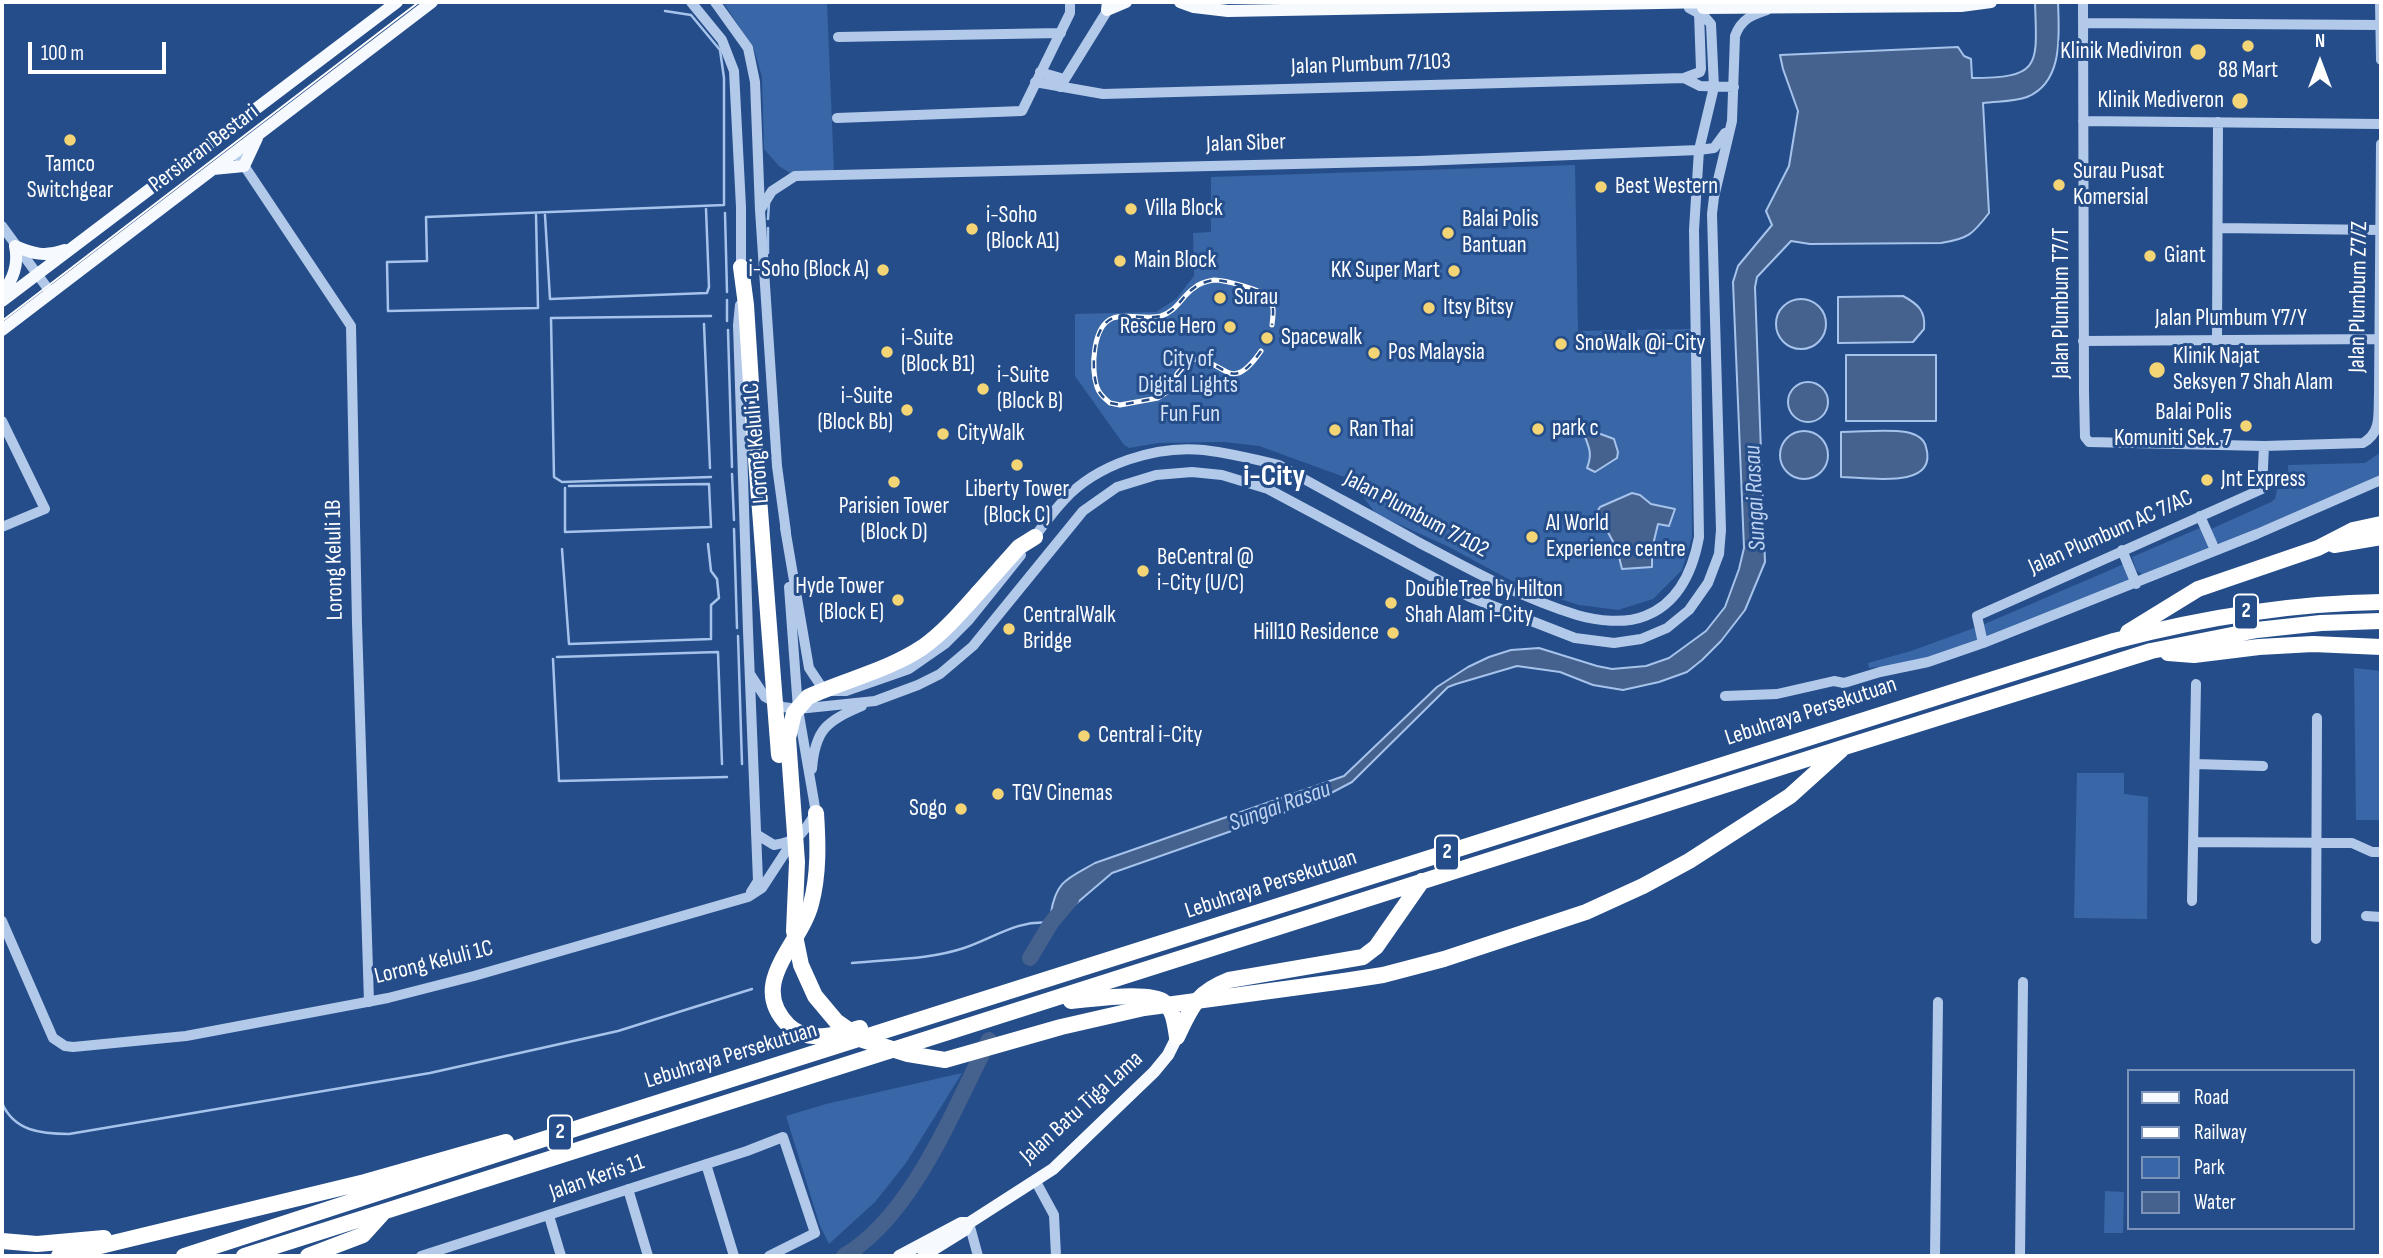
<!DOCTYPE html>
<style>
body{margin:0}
#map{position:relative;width:2383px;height:1258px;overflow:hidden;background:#254d8a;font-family:"Sofia Sans Condensed",sans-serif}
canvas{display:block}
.frame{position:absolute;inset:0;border:4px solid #fff;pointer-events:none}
.legend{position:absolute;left:2127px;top:1069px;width:228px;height:161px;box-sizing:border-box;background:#254d8a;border:2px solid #7c94b9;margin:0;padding:9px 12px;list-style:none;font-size:21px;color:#fff}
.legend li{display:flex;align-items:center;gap:14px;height:35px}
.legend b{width:35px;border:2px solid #7c94b9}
.north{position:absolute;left:2285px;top:28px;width:70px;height:70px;-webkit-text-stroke:5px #254d8a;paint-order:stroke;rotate:0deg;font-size:19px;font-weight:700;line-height:28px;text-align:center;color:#fff}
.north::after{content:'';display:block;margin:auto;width:24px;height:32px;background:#fff;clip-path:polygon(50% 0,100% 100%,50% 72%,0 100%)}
.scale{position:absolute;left:28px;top:42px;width:138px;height:32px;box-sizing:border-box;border:4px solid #fff;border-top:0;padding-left:9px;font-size:21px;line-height:24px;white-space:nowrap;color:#fff;-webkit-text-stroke:5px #254d8a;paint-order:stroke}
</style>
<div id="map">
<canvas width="2383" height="1258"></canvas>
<div class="frame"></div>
<ul class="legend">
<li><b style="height:9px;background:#f6f9fe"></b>Road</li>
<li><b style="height:9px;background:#fff"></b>Railway</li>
<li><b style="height:19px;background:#3966a7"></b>Park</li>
<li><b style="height:19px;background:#45618d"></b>Water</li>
</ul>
<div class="north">N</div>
<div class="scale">100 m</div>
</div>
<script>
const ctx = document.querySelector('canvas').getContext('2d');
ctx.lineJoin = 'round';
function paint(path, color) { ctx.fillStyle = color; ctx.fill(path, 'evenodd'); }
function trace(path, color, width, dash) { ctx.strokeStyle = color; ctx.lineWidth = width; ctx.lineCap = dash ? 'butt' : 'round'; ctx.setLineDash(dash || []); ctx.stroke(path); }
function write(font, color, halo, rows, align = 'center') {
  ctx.font = font + ' "Sofia Sans Condensed",sans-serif'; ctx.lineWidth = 6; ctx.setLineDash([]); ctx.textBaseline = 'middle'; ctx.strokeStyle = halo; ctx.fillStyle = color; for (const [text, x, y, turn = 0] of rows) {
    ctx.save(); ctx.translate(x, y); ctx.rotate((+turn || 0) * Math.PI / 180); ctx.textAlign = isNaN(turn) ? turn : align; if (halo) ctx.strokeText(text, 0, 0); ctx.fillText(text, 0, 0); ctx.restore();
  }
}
const green = new Path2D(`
 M723,2H827L834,172L790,173L779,166L764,149L762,77L754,49Z
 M1575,165L1578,331L1691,329L1692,537L1682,570L1653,599L1618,610L1579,605L1525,588L1447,546L1376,514L1350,479L1259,446L1224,442L1158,443L1129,448L1124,445L1075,376V314L1156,312L1176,299L1194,276L1193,233L1211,232V177Z
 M2381,452V477L2220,544L2216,542L2209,530L2271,502L2275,499L2277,489H2289L2288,465L2365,463Z
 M2202,527L2210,548L2143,575L2136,570L2132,557Z
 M2124,564L2130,581L1985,638L1980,626Z
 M1974,628L1978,641L1915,662L1869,668L1868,663L1911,651Z
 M2354,668L2381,671V820H2356Z
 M2077,773H2124V794L2148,797L2147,919L2074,918Z
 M962,1073L906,1163L875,1202L829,1244L820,1226L786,1116L826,1104Z
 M2105,1191L2124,1192L2123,1233H2104Z`);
const water = new Path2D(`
 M2035,2H2058C2059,34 2064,82 2027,97C2014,102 1997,101 1983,103L1989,213C1973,234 1968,239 1941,243L1810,244L1791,241L1757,277L1755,287L1765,562L1745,610L1721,641L1702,660L1687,672L1659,682L1623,690L1593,685L1560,672L1517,666L1456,684L1448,687L1352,782L1314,802L1112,873L1064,914L1051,913C1056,880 1069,878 1095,863L1344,776L1437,687L1468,667L1489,657L1511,650L1539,648L1597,666L1612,669L1646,666L1669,658L1706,631L1725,607L1739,569L1744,548L1733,282L1738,266L1772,225L1766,211L1789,166L1798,111L1783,69L1780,55L1958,47L1964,56L1971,59L1972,78C2042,78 2037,65 2035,2Z
 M1903,296C1918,304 1926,311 1924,329L1913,342L1838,343V297Z
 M1776 324a25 25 0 1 1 50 0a25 25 0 1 1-50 0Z
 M1846,355H1936V421H1846Z
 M1788 402a20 20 0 1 1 40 0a20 20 0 1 1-40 0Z
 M1590,430L1614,439L1618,452L1617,458L1595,472L1587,468C1592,455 1590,449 1585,437Z
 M1780 455a24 24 0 1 1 48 0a24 24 0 1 1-48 0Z
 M1841,432C1862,432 1886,429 1906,432C1916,434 1924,438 1926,447C1939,491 1865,477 1841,477Z
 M1632,493L1640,495L1651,504L1675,509L1669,526L1658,524L1652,549V567L1622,569L1617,549L1597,512L1600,507Z`);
const stream = new Path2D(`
 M725,213L727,292
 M536,215L538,308L388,311L387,262L427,261L426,217L724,205V78L720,50L691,15L665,11
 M545,215L550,299L707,293L709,287L706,209
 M768,219L769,203
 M768,228V253
 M727,300V321
 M704,324L710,468
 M728,330L732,467
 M732,474L734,520
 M711,477L562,482L554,477L551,318L711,316
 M565,488V532L711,527L709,484L569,486
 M734,529L737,628
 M562,549L569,644L711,639V605L719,598L717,579L711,571L708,544
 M738,636L742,764
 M557,657L718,652L722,764
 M553,659L559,781L727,777
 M852,963C889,959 928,960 964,948C994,938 1018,919 1051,923
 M2,1103C14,1131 41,1134 69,1134L430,1073L618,1031L752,989`);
const river = new Path2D(`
 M1030,958L1051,923L1071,899
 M844,1256C913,1215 953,1110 989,1040`);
const minor = new Path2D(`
 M691,2L722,40L734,71L741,207V271
 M715,2L748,48L755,82L760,210L777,466L786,532
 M2083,2L2084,393L2085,437L2089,442L2264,446L2363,443C2382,432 2378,414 2379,394L2381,144
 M2380,2L2381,60
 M2083,23L2380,25
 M838,37L1061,33
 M1040,72L1064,79
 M1684,78L1700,86L1734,87
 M1035,82L1103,94L1684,78L1700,72L1701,69L1699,13
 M1060,87L1112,3
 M837,118L1022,111L1070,13V2
 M2083,121L2381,124
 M235,152L351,326L357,623L369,1002
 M760,210L772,191L795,176L1419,161L1699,150L1714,148L1725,133
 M2,226L51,293
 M2219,228L2381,230
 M740,305L738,325L748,631L758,881L751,892
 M2217,340L2218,122
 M2083,341L2380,339
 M2,421L45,509L2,527
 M2200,516L2215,550
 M785,528L809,668L821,686L831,691H846L909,669L945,644L968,621L1021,555
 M1031,542C1041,528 1052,513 1064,500C1097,464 1156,445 1204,450C1229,453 1254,459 1279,465C1325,491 1372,516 1418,542C1469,569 1521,598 1577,615C1597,621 1625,624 1645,616C1679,603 1693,570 1699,537L1694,230L1699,150L1714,87L1711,24L1704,16L1689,8
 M2122,550L2136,584
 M1983,643L1977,616L2262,489L2264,446
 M750,674L765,697L783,707L798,709L875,701L918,685L940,674L973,646L1083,511L1117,487L1156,475L1192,472L1222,475L1268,489L1470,597L1575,638L1614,643L1641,639L1667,628L1689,610L1708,583L1719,554L1721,530L1712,214L1714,197L1732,121L1735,36C1741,19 1752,15 1767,10
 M1725,696L1777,694L1834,681L1844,683L1880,672L1928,662L1983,643L2257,534L2381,480
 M2195,764L2263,766
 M812,769C815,729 827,721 862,706
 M756,834L774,845C802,840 801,834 816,813L798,709L789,587
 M2194,842L2352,843L2372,852H2381
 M2192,901L2196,684
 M2366,916L2381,917
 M2,921L53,1038L65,1046L73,1047L186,1036L388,998L474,976L748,897L762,888L792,842
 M2316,939L2317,718
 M706,1164L734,1256
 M1035,1180L1054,1215L1056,1256
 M628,1189L648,1256
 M549,1216L561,1256
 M969,1223L978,1256
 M421,1256L747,1151L783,1137L815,1233L769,1256
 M1935,1256L1938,1002
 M2020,1256L2023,982`);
const major = new Path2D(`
 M1108,2L1107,10L1126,2
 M1180,2L1194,7L1228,11L1712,2
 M1703,8L1961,6L1991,2
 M213,169L244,166L257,138
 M15,246C33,254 45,257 65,250
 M2,294C13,279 19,265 15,246
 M2,301L397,2
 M2,330L432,2
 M899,1256L961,1223H969
 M923,1256L965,1230L969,1223L1053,1169L1154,1072L1168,1055L1177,1037`);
const highway = new Path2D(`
 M741,267L746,305L755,446
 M2334,545L2381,537
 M978,593L1019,547L1035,537
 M2128,632L2198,589L2318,548L2353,530L2381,524
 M2168,653L2194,655L2259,647L2313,644L2381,647
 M816,813C818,843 819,874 811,904C800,946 747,983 788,1025C807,1044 837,1035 860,1028
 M1344,981L1383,975L1444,959L1586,912L1643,886L1689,861L1790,796L1841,750
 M1071,1001C1089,999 1151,991 1164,1002C1174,1010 1175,1025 1177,1037
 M1177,1037C1192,1006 1196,993 1229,980L1363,957L1376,947L1422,881
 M2,1241L37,1244L104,1238
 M59,1256L365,1182L506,1142
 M184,1256L584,1126L2114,641C2202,618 2290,603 2381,602
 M244,1256L1845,747L2151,651L2257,630L2321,623L2381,621
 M308,1256L363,1235L382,1214`);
const tram = new Path2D(`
 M2,321L419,2`);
const rail = new Path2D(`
 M1261,351C1228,399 1225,355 1189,360L1177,374L1172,389L1158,398L1120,405L1110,403C1105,399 1099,394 1097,387C1091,369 1092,326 1113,318C1127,313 1146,320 1161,316C1177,311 1182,296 1194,288C1198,284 1208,281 1214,280C1225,280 1263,290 1269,298C1275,306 1273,315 1272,325`);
const highwayBridge = new Path2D(`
 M755,446L779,755
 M978,593C961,612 944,632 923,647C889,670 845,680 808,697L794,713L788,738L797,862L794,931L801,965L815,996L836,1021L863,1040L908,1054L945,1060L1061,1027L1144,1008L1344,981`);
const markers = [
 [2248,46,7,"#f4d576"],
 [2198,52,9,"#f4d576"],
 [2240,101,9,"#f4d576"],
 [70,140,7,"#f4d576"],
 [2059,185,7,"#f4d576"],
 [1601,187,7,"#f4d576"],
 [1131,209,7,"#f4d576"],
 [972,229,7,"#f4d576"],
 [1448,233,7,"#f4d576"],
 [2150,256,7,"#f4d576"],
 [1120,261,7,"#f4d576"],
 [883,270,7,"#f4d576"],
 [1454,271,7,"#f4d576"],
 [1220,298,7,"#f4d576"],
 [1429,308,7,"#f4d576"],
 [1230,327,7,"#f4d576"],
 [1267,338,7,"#f4d576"],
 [1561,344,7,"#f4d576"],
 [887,352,7,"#f4d576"],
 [1374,353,7,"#f4d576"],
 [2157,370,9,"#f4d576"],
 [983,389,7,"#f4d576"],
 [907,410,7,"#f4d576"],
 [2246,426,7,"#f4d576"],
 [1538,429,7,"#f4d576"],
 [1335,430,7,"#f4d576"],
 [943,434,7,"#f4d576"],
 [1017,465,7,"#f4d576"],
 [2207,480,7,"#f4d576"],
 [894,482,7,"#f4d576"],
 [1532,537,7,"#f4d576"],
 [1143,571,7,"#f4d576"],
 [898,600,7,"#f4d576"],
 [1391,603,7,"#f4d576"],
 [1009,629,7,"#f4d576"],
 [1393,633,7,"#f4d576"],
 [1084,736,7,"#f4d576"],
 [998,794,7,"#f4d576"],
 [961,809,7,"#f4d576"]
];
const shields = [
 [2246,612,24],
 [1447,853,24],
 [560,1133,24]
];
const shieldNames = [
 ["2",2246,612],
 ["2",1447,853],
 ["2",560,1133]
];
const poiNames = [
 ["Klinik Mediviron",2182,52,"right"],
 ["88 Mart",2248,71,"center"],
 ["Klinik Mediveron",2224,101,"right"],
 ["Tamco",70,165,"center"],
 ["Switchgear",70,191,"center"],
 ["Surau Pusat",2073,172],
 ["Komersial",2073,198],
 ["Best Western",1615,187],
 ["Villa Block",1145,209],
 ["i-Soho",986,216],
 ["(Block A1)",986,242],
 ["Balai Polis",1462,220],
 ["Bantuan",1462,246],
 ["Giant",2164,256],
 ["Main Block",1134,261],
 ["i-Soho (Block A)",869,270,"right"],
 ["KK Super Mart",1440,271,"right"],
 ["Surau",1234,298],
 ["Itsy Bitsy",1443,308],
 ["Rescue Hero",1216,327,"right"],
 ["Spacewalk",1281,338],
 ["i-Suite",901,339],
 ["(Block B1)",901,365],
 ["SnoWalk @i-City",1575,344],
 ["Pos Malaysia",1388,353],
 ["Klinik Najat",2173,357],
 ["Seksyen 7 Shah Alam",2173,383],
 ["i-Suite",997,376],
 ["(Block B)",997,402],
 ["i-Suite",893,397,"right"],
 ["(Block Bb)",893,423,"right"],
 ["Balai Polis",2232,413,"right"],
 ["Komuniti Sek. 7",2232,439,"right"],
 ["park c",1552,429],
 ["Ran Thai",1349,430],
 ["CityWalk",957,434],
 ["Jnt Express",2221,480],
 ["Liberty Tower",1017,490,"center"],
 ["(Block C)",1017,516,"center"],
 ["Parisien Tower",894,507,"center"],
 ["(Block D)",894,533,"center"],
 ["AI World",1546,524],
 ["Experience centre",1546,550],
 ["BeCentral @",1157,558],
 ["i-City (U/C)",1157,584],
 ["Hyde Tower",884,587,"right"],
 ["(Block E)",884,613,"right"],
 ["DoubleTree by Hilton",1405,590],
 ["Shah Alam i-City",1405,616],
 ["CentralWalk",1023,616],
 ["Bridge",1023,642],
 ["Hill10 Residence",1379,633,"right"],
 ["Central i-City",1098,736],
 ["TGV Cinemas",1012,794],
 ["Sogo",947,809,"right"]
];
const streetNames = [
 ["Jalan Plumbum 7/103",1371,65,-2],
 ["Jalan Siber",1246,144,-2],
 ["Persiaran Bestari",204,149,-37],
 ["Jalan Plumbum Z7/Z",2359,297,-89],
 ["Jalan Plumbum T7/T",2062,303,-90],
 ["Jalan Plumbum Y7/Y",2231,319],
 ["Lorong Keluli 1C",757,443,-95],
 ["Jalan Plumbum 7/102",1416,515,28],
 ["Jalan Plumbum AC 7/AC",2111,533,-24],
 ["Lorong Keluli 1B",335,560,-91],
 ["Lebuhraya Persekutuan",1811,712,-18],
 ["Lebuhraya Persekutuan",1271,885,-18],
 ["Lorong Keluli 1C",434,963,-14],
 ["Lebuhraya Persekutuan",731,1056,-17],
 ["Jalan Batu Tiga Lama",1082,1108,-42],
 ["Jalan Keris 11",597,1178,-19]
];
const parkNames = [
 ["City of",1188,360],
 ["Digital Lights",1188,386],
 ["Fun Fun",1190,415]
];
const waterNames = [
 ["Sungai Rasau",1756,498,-93],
 ["Sungai Rasau",1280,807,-20]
];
const districtNames = [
 ["i-City",1274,477]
];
paint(green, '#3966a7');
paint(water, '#45618d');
trace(water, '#a6c3eb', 2);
trace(stream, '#a6c3eb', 2.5);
trace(river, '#45618d', 16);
trace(minor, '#b2c9ea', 10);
trace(major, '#f6f9fe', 12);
trace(highway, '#fff', 16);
trace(tram, '#fff', 2);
trace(rail, '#fff', 5);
trace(rail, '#254d8a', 2.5, [8]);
trace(highwayBridge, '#fff', 16);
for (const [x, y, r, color] of markers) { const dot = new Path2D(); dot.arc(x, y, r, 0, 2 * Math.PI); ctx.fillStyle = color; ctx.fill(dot); trace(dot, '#254d8a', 2.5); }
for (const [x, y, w] of shields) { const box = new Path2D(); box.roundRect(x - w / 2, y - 17.5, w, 35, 5); ctx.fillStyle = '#254d8a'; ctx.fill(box); trace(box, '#fff', 2); }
write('bold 21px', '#fff', null, shieldNames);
write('23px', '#fff', '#254d8a', poiNames, 'left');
write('23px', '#fff', '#254d8a', streetNames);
write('23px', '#d6e4f8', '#254d8a', parkNames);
write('italic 24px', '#bed3f1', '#254d8a', waterNames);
write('bold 30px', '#fff', '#254d8a', districtNames);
</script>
